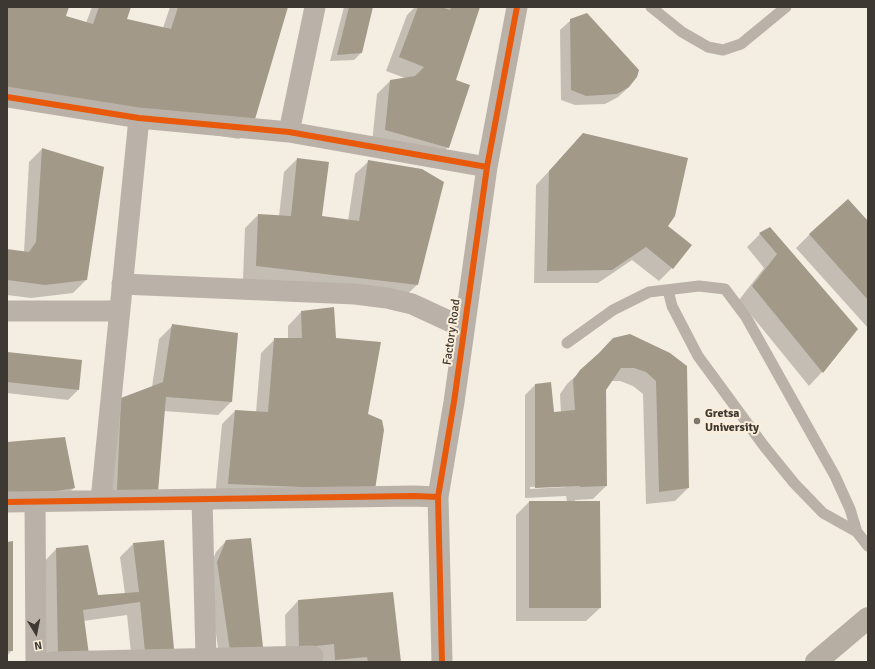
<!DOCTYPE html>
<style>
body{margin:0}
#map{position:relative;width:875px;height:669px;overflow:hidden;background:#f4ede2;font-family:Signika,sans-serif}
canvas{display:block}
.frame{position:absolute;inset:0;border:8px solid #3d3831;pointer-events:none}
.north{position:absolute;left:16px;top:613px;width:40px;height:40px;-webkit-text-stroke:3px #fbeedb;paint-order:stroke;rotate:170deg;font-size:11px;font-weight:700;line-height:16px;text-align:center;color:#3d3831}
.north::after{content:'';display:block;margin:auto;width:14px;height:18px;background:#3d3831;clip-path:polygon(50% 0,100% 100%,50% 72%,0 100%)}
</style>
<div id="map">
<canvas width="875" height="669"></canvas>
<div class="frame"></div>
<div class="north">N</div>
</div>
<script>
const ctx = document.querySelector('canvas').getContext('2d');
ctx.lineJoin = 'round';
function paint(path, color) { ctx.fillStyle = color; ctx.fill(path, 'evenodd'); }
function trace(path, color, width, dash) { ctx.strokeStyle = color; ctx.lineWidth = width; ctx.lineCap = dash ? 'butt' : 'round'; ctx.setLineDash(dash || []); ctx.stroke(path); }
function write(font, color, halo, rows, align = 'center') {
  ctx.font = font + ' Signika,sans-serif'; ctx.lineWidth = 4; ctx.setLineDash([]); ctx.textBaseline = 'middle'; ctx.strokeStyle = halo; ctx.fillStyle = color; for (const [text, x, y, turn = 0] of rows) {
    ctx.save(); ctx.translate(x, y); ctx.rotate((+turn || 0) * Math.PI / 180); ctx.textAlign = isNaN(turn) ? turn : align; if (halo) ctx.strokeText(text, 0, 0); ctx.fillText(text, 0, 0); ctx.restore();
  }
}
const shadow = new Path2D(`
 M7,7H68L65,17L86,23L92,7H130L125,20L163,28L170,7H287L252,126L239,139L7,103Z
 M344,7H372L361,53L354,60L330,61Z
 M415,7H437L442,8L444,7H479L455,81L448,147L435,160L372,143L377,94L390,81L405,78L386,71L407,15Z
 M571,20L629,87L618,97L605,104L575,105L561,100L560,30Z
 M583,135L666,226L672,268L659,281L632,260L598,283H534L536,185Z
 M42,149L86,280L73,293L31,298L7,295V250L24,252L29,162Z
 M297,159L320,217L348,221L355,174L369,161L417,285L403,298L243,279L245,228L258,215L279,216L284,172Z
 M868,222V328L796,248L809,235Z
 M760,234L857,329L822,372L809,386L739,300L764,268L747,247Z
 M333,308L335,339L367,414L374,490L215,497L222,424L235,411L256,412L261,353L275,339H288V326L301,312Z
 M173,325L232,401L218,415L164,411L157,491L104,503L122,398L152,387L159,339Z
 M7,353L78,390L68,400L7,393Z
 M669,354L688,488L675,501L646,504L643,394L633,386L620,381H611L605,389L606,486L593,499L575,500L600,608L586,621H516V515L529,502H567L566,496L525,498V395L535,385L554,413H561L560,394L567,384L581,371ZM566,485V487L530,489V487Z
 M7,443L74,488L63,498L7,507Z
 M226,541L262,646L220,661L207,573L216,552Z
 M7,543L12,650L7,656Z
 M133,544L173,648L132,662L127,615L83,621L88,654L45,662L43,563L56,549L87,546L98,596L125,594L120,557Z
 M298,601L399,662H321L286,660L285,615Z`);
const building = new Path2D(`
 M7,7H21L27,8L28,7H69L66,16L93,24L99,7H131L127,19L171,29L178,7H288L253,126L7,88Z
 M349,7H373L362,53L337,55Z
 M418,7H441L450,10L451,7H480L456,80L470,85L449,148L385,130L390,80L415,76L424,67L399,57Z
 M587,13L639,70L637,77L629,87L617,94L586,96L571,90L570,19Z
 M583,133L688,158L675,216L668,226L692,245L673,269L646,247L612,270L547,271L549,171Z
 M42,148L104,167L87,280L45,285L7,280V249L29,252L36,242Z
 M297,158L329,162L322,216L359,221L368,160L422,169L444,182L418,285L256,266L258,214L291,216Z
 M848,199L868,221V300L809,234Z
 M770,227L858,329L823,373L752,286L777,254L759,233Z
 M334,307L336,338L381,342L368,414L382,420L384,430L375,490L228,484L235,410L268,412L274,338H302L301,311Z
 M172,324L238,333L232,402L166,397L158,492L117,490L121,398L163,382Z
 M630,334L670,353L687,366L689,488L659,492L656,381L646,372L634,368H621L606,390L607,486L580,487V486L535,488V384L551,382L554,412L575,410L573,380L580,370L599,353L613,338Z
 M7,352L82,360L79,390L7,382Z
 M65,437L75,488L10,499L7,486V442Z
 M529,501H600L601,608H529Z
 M251,538L263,647L230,651L217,562L226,540Z
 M164,540L174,649L145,652L140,602L83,610L89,655L58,657L56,548L88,545L98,595L139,592L133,543Z
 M13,541V651H7V542Z
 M393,592L401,662H368L367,657L335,660L334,644L299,648L298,600Z`);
const service = new Path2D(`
 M651,7L682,32L708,47L723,50L741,44L786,7
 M668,290L672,306L698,356L764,446L794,483L823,513L857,532
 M567,343L613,310L649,292L699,286L725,289L746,317L835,476L850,509L857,532L868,546`);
const minor = new Path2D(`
 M7,97L139,118L289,132L487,167
 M289,132L315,7
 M122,284L355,294L387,298L412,304L464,328
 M7,311H120
 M202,499L206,658
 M101,500L139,118
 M7,502L414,496L438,497
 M35,502L36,662
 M52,662L313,656
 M442,662L438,497L454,402L487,167L517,7`);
const trunk = new Path2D(`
 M816,662L868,618`);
const cycleway = new Path2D(`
 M7,97L139,118L289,132L487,167
 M7,502L414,496L438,497
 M442,662L438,497L454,402L487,167L517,7`);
const markers = [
 [697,421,4,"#7d776f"]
];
const streetNames = [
 ["Factory Road",452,332,-82]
];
const poiNames = [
 ["Gretsa",705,414],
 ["University",705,428]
];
paint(shadow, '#0003');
paint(building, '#a39988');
trace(service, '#bab2a8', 11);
trace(minor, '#bab2a8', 21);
trace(trunk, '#b6aea2', 22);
trace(cycleway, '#e8590c', 6);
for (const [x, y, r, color] of markers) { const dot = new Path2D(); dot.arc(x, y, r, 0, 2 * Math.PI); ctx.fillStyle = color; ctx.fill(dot); trace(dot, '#fbeedb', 1.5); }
write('12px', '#3d3831', '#fbeedb', streetNames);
write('bold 12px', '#3d3831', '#fbeedb', poiNames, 'left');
</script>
